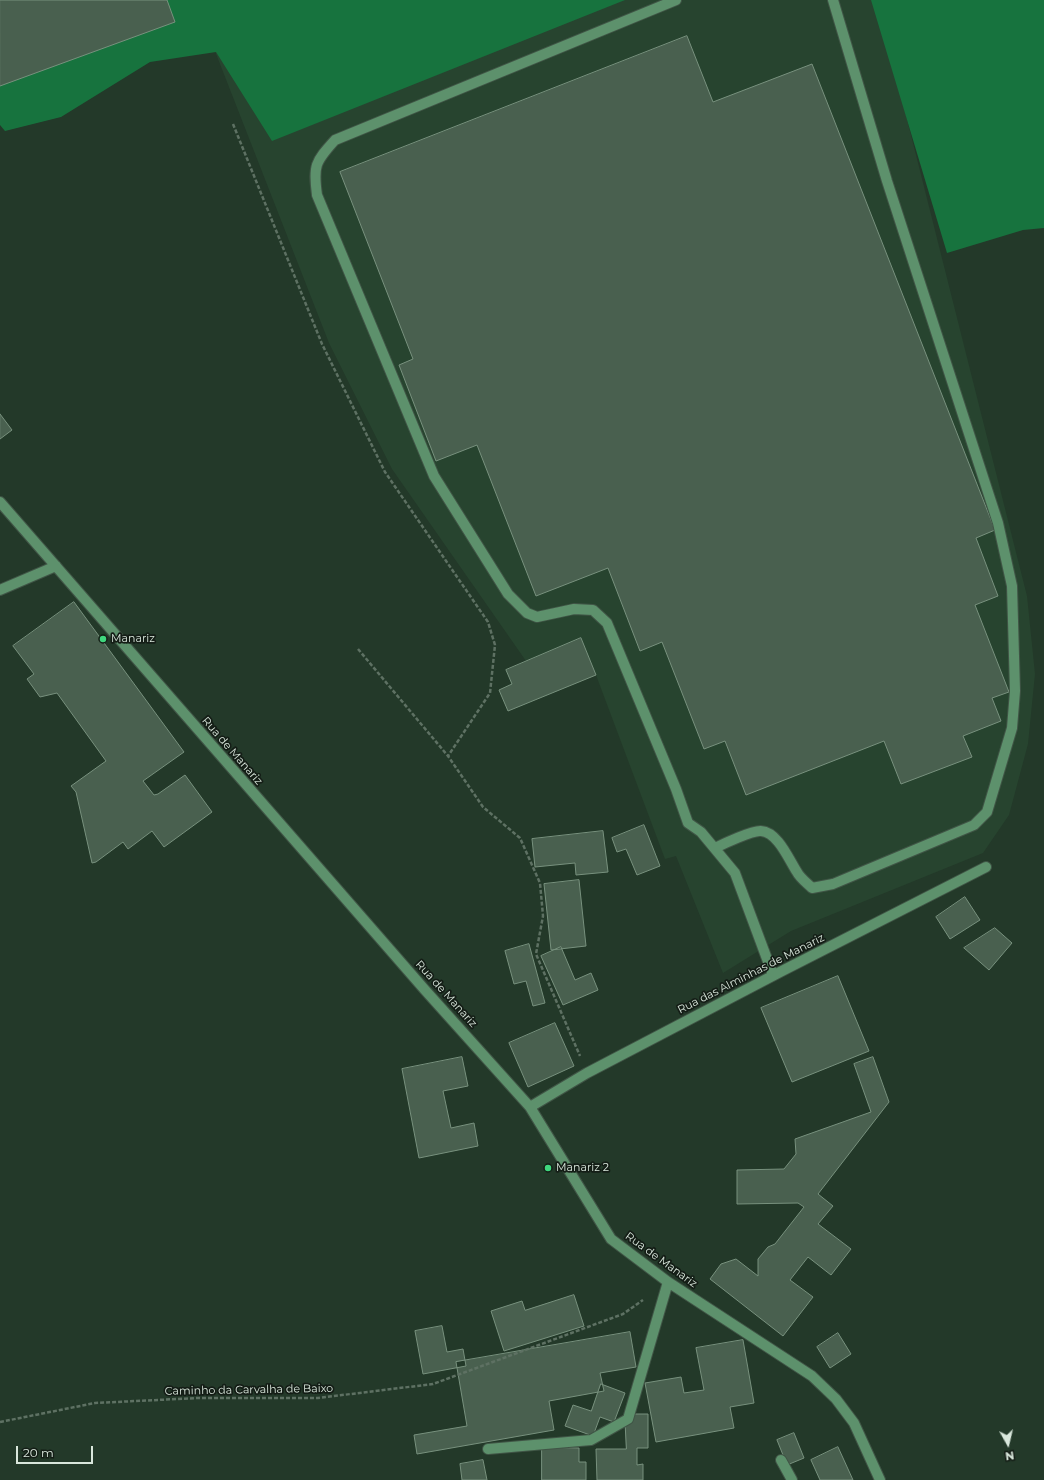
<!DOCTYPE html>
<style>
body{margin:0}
#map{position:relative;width:1044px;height:1480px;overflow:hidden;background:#233929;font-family:Montserrat,sans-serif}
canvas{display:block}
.north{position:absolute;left:988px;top:1424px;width:40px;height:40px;-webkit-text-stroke:3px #141d16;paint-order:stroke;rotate:172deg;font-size:11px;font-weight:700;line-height:16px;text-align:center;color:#d9e7dc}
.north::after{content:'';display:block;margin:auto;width:14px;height:18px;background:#d9e7dc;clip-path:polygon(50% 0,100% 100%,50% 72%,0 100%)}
.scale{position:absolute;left:16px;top:1446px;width:77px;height:18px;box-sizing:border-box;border:2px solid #d9e7dc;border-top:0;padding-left:5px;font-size:12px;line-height:14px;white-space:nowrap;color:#d9e7dc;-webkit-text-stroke:3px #141d16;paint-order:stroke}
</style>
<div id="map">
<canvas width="1044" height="1480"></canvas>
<div class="north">N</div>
<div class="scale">20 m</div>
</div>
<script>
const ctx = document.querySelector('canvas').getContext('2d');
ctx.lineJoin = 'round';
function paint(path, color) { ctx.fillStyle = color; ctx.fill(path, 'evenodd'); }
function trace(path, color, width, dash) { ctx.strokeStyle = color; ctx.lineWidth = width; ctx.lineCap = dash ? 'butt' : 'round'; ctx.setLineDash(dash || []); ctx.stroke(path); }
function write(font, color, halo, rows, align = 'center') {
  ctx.font = font + ' Montserrat,sans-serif'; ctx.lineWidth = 3.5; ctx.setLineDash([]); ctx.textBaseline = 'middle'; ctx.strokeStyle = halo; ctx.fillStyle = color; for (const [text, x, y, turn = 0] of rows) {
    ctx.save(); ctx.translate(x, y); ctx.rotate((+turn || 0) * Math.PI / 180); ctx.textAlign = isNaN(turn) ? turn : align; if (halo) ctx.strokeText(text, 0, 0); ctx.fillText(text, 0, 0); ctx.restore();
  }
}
const built = new Path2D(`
 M195,0H877L1027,596L1035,674L1028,744L1009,815L983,853L791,931L723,973L676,856L665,859L596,675L508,711L499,690L512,684L506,670L526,661L392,469L329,343Z`);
const forest = new Path2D(`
 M0,0H625L272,141L216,52L150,62L61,117L5,131L0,125Z
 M871,0H1044V228L1023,230L947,253Z`);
const building = new Path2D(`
 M0,0H167L175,22L0,86Z
 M687,36L713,102L812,64L995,530L976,538L998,596L975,605L1009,692L992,698L1001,721L963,736L972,757L901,784L884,741L746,795L725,741L704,749L662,642L640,651L608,568L536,596L477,445L436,461L399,365L413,359L340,172Z
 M0,414L12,430L0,439Z
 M74,602L184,752L143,781L154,795L158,794L185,775L212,812L164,847L152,831L128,849L123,842L96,862L92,863L76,792L71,786L106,761L57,693L40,697L27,679L34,674L13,646Z
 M581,638L596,675L508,711L499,690L512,684L506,670Z
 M644,825L660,866L637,875L626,849L617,852L612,838Z
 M603,831L608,872L576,875L575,863L535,867L532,839Z
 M579,880L586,946L551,950L544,884Z
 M965,897L980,920L950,939L936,917Z
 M995,928L1012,943L989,970L964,948Z
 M529,944L545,1003L533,1006L526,981L514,984L505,951Z
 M561,947L575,980L591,973L598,990L563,1005L541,956Z
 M838,976L869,1051L792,1082L761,1008Z
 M555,1023L574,1066L528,1087L509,1043Z
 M462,1057L468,1086L443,1091L451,1128L474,1123L478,1146L419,1158L402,1069Z
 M873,1057L889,1102L818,1194L833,1206L818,1224L851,1249L831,1275L808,1257L790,1280L813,1297L783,1336L710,1279L721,1264L736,1259L758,1276V1259L768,1247L775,1244L804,1207L798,1203L737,1204V1170L784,1169L796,1154L795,1139L871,1112L854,1064Z
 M574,1295L584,1326L504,1351L491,1311L522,1301L525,1310Z
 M442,1326L447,1352L463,1349L466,1366L423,1374L415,1331Z
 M630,1332L636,1367L600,1373L604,1391L549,1401L554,1430L417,1454L414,1435L467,1426L456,1362Z
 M838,1333L851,1354L830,1368L817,1347Z
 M743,1340L754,1403L730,1407L734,1428L656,1442L645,1383L681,1377L684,1393L704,1390L696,1348Z
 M601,1384L625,1393L614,1422L600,1417L593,1436L565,1426L573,1405L591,1411Z
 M625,1414H648V1448H637V1465L643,1464V1480H597L596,1449H626Z
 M794,1433L804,1458L787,1465L777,1440Z
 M542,1447L579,1448V1462H586V1480H542Z
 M838,1447L853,1480H820L811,1460Z
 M483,1460L487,1480H462L460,1464Z`);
const path = new Path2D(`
 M233,124L322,344L385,472L488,622L495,645L490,693L448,756
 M358,649L448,756L483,807L520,838L540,883L543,916L536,954L580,1056
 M0,1422L95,1403L198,1398H318L433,1384L623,1314L643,1300`);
const minor = new Path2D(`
 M676,0L335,140C315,162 313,166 317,195L434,476L508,594L527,613L537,617L574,609L593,610L607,623L676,789L688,823L701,832L735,873L773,975
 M0,502L425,990L530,1107L611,1239L668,1282L812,1376L836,1399L854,1423L880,1480
 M0,590L56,566
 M715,848C723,844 753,830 761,831C778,832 789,860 797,872C800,878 807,883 812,888L833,884L974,825L987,812L1012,728L1015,691L1012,586L998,523L887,181L833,0
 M530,1107L587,1073L782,971L986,867
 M488,1449L591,1440L628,1419L668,1282
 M781,1460L792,1480`);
const markers = [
 [103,639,4,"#3fd77d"],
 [548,1168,4,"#3fd77d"]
];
const poiNames = [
 ["Manariz",111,639],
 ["Manariz 2",556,1168]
];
const streetNames = [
 ["Rua de Manariz",232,751,49],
 ["Rua das Alminhas de Manariz",751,974,-27],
 ["Rua de Manariz",446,994,48],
 ["Rua de Manariz",661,1260,36],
 ["Caminho da Carvalha de Baixo",249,1390,-1]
];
paint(built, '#27442f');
paint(forest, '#17733e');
paint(building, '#49604f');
trace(building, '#78917e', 1);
trace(minor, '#405546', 12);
trace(path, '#5e7163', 2.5, [4, 2]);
trace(minor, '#5d916c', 10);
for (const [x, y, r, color] of markers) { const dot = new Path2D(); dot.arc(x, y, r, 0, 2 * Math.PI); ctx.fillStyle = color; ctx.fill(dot); trace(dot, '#141d16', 1.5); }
write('11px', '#d9e7dc', '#141d16', poiNames, 'left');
write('11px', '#d9e7dc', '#141d16', streetNames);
</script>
